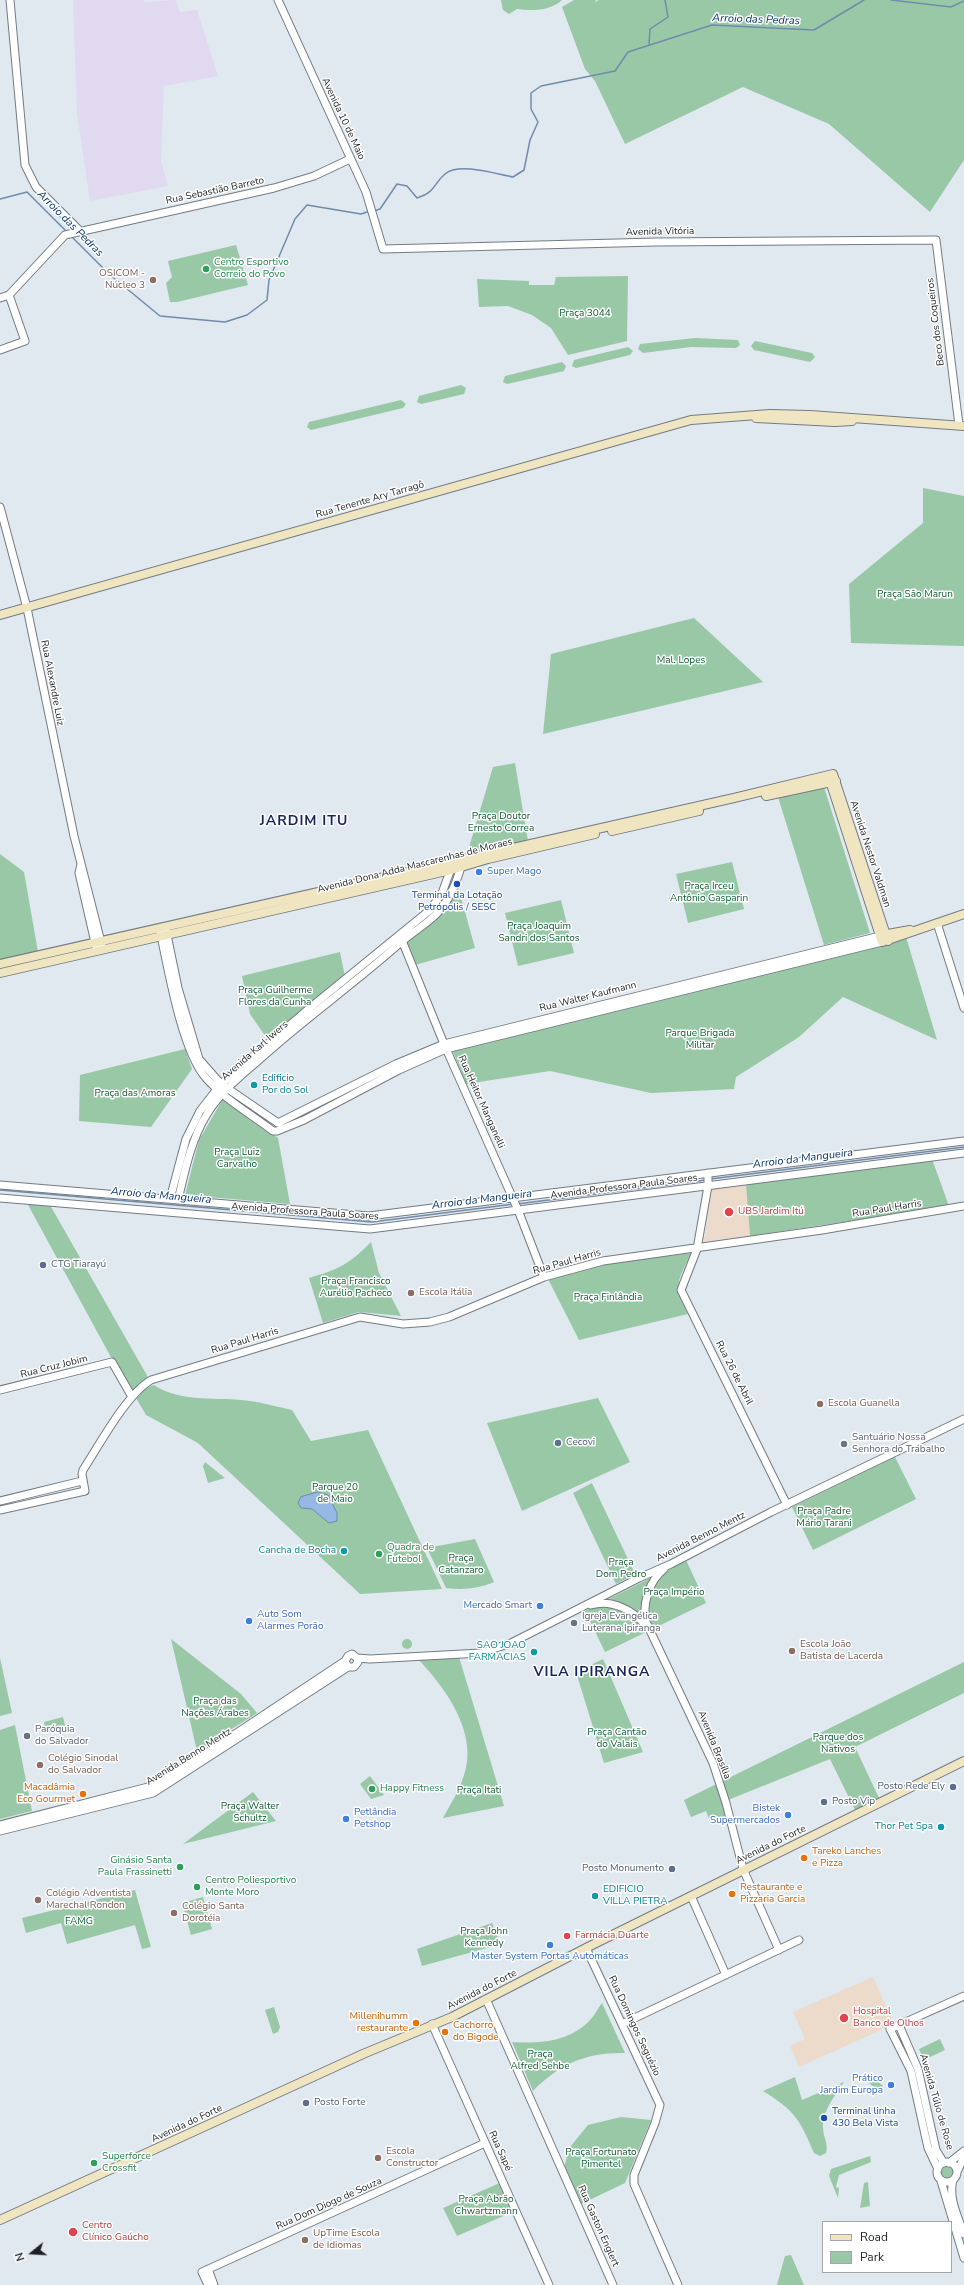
<!DOCTYPE html>
<meta charset="utf-8">
<style>
body{margin:0}
#map{position:relative;width:964px;height:2285px;overflow:hidden;background:#e0e8f0;font-family:"Nunito Sans",sans-serif}
canvas{display:block}
.legend{position:absolute;left:822px;top:2221px;width:130px;height:52px;box-sizing:border-box;background:#fff;border:1px solid #a5a6a7;margin:0;padding:5px 7px;list-style:none;font-size:12px;color:#1e2123}
.legend li{display:flex;align-items:center;gap:8px;height:20px}
.legend b{width:20px;border:1px solid #a5a6a7}
.north{position:absolute;left:12px;top:2233px;width:40px;height:40px;-webkit-text-stroke:3px #fff;paint-order:stroke;rotate:252deg;font-size:11px;font-weight:700;line-height:16px;text-align:center;color:#1e2123}
.north::after{content:'';display:block;margin:auto;width:14px;height:18px;background:#1e2123;clip-path:polygon(50% 0,100% 100%,50% 72%,0 100%)}
</style>
<div id="map">
<canvas width="964" height="2285"></canvas>
<ul class="legend">
<li><b style="height:5px;background:#efe5c1"></b>Road</li>
<li><b style="height:11px;background:#99c8a6"></b>Park</li>
</ul>
<div class="north">N</div>
</div>
<script>
const ctx = document.querySelector('canvas').getContext('2d');
ctx.lineJoin = 'round';
function paint(path, color) { ctx.fillStyle = color; ctx.fill(path, 'evenodd'); }
function trace(path, color, width, dash) { ctx.strokeStyle = color; ctx.lineWidth = width; ctx.lineCap = dash ? 'butt' : 'round'; ctx.setLineDash(dash || []); ctx.stroke(path); }
function write(font, color, halo, rows, align = 'center') {
  ctx.font = font + ' "Nunito Sans",sans-serif'; ctx.lineWidth = 3; ctx.setLineDash([]); ctx.textBaseline = 'middle'; ctx.strokeStyle = halo; ctx.fillStyle = color; for (const [text, x, y, turn = 0] of rows) {
    ctx.save(); ctx.translate(x, y); ctx.rotate((+turn || 0) * Math.PI / 180); ctx.textAlign = isNaN(turn) ? turn : align; if (halo) ctx.strokeText(text, 0, 0); ctx.fillText(text, 0, 0); ctx.restore();
  }
}
const industrial = new Path2D(`
 M73,0H143L144,2L176,0L180,12L197,10L218,76L164,86L161,161L168,186L90,201L77,113Z`);
const medical = new Path2D(`
 M746,1184L750,1236L704,1242L712,1188Z
 M873,1977L894,2024L799,2067L790,2046L805,2039L793,2012Z`);
const green = new Path2D(`
 M501,0H562C550,11 532,11 517,9L509,14L503,10Z
 M574,0H596L595,2L599,0H964V160L930,212L829,124L743,87L625,144L595,81L585,69L562,7Z
 M236,245L248,285L177,302H170L166,283L172,277L168,261Z
 M628,276L627,341L568,355L551,328L532,315L508,306L479,307L477,279L529,281V285H554L556,277Z
 M695,338L738,340L740,345L736,348L691,347L643,353L638,349L640,344Z
 M755,341L812,353L815,357L810,362L754,350L751,346Z
 M628,347L633,351L630,355L576,368L572,366L574,360Z
 M562,362L566,366L564,371L507,384L503,382L505,376Z
 M461,385L466,388L464,394L421,404L417,402L419,396Z
 M401,400L406,404L403,408L311,430L307,427L309,422Z
 M923,488L964,496V646L851,643L849,584L923,523Z
 M694,618L763,682L543,734L551,654Z
 M515,763L528,841L467,854L493,767Z
 M824,787L870,933L824,945L778,797Z
 M0,854L24,872L38,952L0,961Z
 M732,862L744,909L688,923L676,874Z
 M457,883L475,948L415,965L406,941L435,919Z
 M561,900L574,953L518,966L505,913Z
 M906,937L937,1040L843,997L799,1037L736,1077L734,1089L651,1093L550,1071L466,1084L452,1049Z
 M340,952L345,977L268,1040L250,1014L242,976Z
 M185,1049L192,1069L151,1127L79,1121L80,1075Z
 M224,1097L278,1138L290,1204L185,1195L199,1140Z
 M932,1159L949,1206L750,1236L746,1184Z
 M27,1203L50,1205L149,1379L140,1384L131,1394Z
 M371,1242L379,1273L401,1316L359,1312L323,1323L309,1278C340,1269 349,1264 371,1242Z
 M691,1253C678,1283 672,1283 688,1314L579,1340L548,1279L602,1264Z
 M154,1385C183,1404 217,1396 250,1401C264,1403 278,1407 292,1410L311,1441L368,1430L442,1589L360,1594L198,1443L146,1415L136,1398L145,1388Z
 M598,1398L630,1462L522,1511L487,1423Z
 M895,1457L916,1499L813,1550L792,1507Z
 M205,1462L225,1478L208,1483L203,1466Z
 M592,1483L635,1574L616,1584L573,1493Z
 M475,1539L494,1582C478,1589 462,1590 446,1588L427,1548Z
 M686,1560L706,1603L605,1652L585,1611Z
 M402 1644a5 5 0 1 1 10 0a5 5 0 1 1-10 0Z
 M171,1639L241,1694L257,1713L197,1751Z
 M459,1657L504,1806L443,1818C453,1800 464,1783 467,1762C472,1724 442,1684 417,1658Z
 M0,1658L12,1713L0,1716Z
 M603,1659L643,1752L604,1763L576,1672Z
 M964,1662V1693L855,1747L879,1798L855,1810L830,1759L723,1802L728,1819L711,1824L706,1811L691,1817L684,1800Z
 M63,1717L66,1729L46,1733L44,1722Z
 M15,1725L32,1811L0,1819V1730Z
 M370,1776L384,1795L371,1799L360,1784Z
 M253,1792L276,1821L183,1844Z
 M135,1890L151,1947L142,1949L135,1925L67,1944L61,1923L26,1933L22,1918Z
 M203,1897L212,1929L191,1935L182,1903Z
 M492,1923L501,1944L422,1966L417,1949Z
 M602,2003L625,2053C587,2052 559,2064 533,2091L512,2042C538,2044 570,2042 590,2020C595,2015 598,2008 602,2003Z
 M274,2007L280,2027L278,2032L273,2034L265,2010Z
 M940,2039L945,2050L924,2060L919,2049Z
 M795,2077L802,2100L844,2082C835,2096 822,2111 823,2128C823,2137 829,2144 826,2153L820,2156L814,2153C799,2118 795,2111 763,2091Z
 M873,2077L883,2086L878,2091L868,2082Z
 M621,2117L651,2120L625,2183L581,2204L564,2167L570,2147L588,2125Z
 M870,2156L871,2162L839,2175L836,2187L839,2188L838,2198L829,2176L831,2169Z
 M940 2172a7 7 0 1 1 14 0a7 7 0 1 1-14 0Z
 M502,2182L515,2211L457,2236L443,2208Z
 M868,2182L870,2206L860,2208L864,2183Z
 M791,2255L804,2285H777L785,2256Z`);
const water = new Path2D(`
 M318,1492L328,1495L337,1513V1521L329,1523L312,1509L301,1508L298,1503L301,1497Z`);
const stream = new Path2D(`
 M891,0L951,7L964,1
 M649,44L650,29L668,17L665,0
 M0,199L27,192L67,232
 M374,211L380,209L397,184L407,186L417,198C437,191 432,185 445,174C459,162 496,174 513,177L524,170L530,140L538,122L531,109V93L541,86L615,71L628,52L712,25L814,30L864,0
 M71,236L109,274L160,316L225,322L247,315L267,300L269,280L295,219L307,205L361,214L370,211
 M710,1179L964,1147
 M0,1190L372,1222L514,1204
 M517,1204L706,1180`);
const tertiary = new Path2D(`
 M10,0L25,165L36,187L80,231
 M278,0L366,192L383,249L656,242L936,240L959,425
 M0,298L9,295L65,235L274,188L314,176L350,159
 M0,350L25,341L9,295
 M0,507L27,608L74,836L102,946
 M81,864L79,873L96,947
 M937,923L964,1008
 M166,930L178,988L199,1059L221,1084L278,1123L396,1064L444,1044L880,936
 M160,931C168,968 182,1052 206,1078C224,1099 251,1114 273,1131H277L304,1120L399,1070L446,1049L882,942
 M401,938L444,1044L518,1210L544,1277
 M708,1173V1186L697,1249L681,1290L787,1505
 M0,1185L369,1216L964,1141
 M0,1198L370,1229L964,1153
 M170,1199L186,1139L200,1111L221,1084L311,1007L430,910L442,893L452,866
 M178,1200C185,1170 191,1140 207,1114C220,1093 240,1076 259,1060C304,1019 354,984 399,944C409,935 422,927 432,918C448,905 457,882 462,863
 M0,1390L112,1362L132,1397
 M0,1501L82,1481
 M0,1510L85,1491L82,1474L83,1470C100,1444 126,1395 151,1380L360,1317L403,1324L430,1322L449,1317L544,1277L603,1261L822,1230L964,1206
 M664,1569C649,1581 642,1604 646,1622L713,1763L726,1803L743,1869L779,1950
 M591,1605C611,1599 635,1610 646,1627
 M345,1661L348,1656L352,1654L357,1658L370,1659L481,1653L511,1643L639,1578L671,1564L771,1512L964,1419
 M346,1663L348,1667H354L358,1662L357,1658
 M0,1825L152,1786L199,1758L345,1661
 M0,1831L153,1793L348,1667
 M691,1896L726,1975
 M586,1948L660,2105L655,2123L634,2175V2184L678,2285
 M486,1999L613,2285
 M432,2024L549,2285
 M622,2024L799,1940
 M899,2025L918,2069L936,2150L944,2163
 M937 2172a10 10 0 1 1 20 0a10 10 0 1 1-20 0Z
 M949,2163L964,2151
 M938,2169L928,2148L911,2071L890,2029L964,1996
 M957,2172L964,2157
 M953,2180C948,2197 958,2217 964,2234
 M941,2181L964,2258
 M208,2269L214,2285
 M208,2285L202,2272L485,2143`);
const secondary = new Path2D(`
 M756,418L835,422L852,421
 M0,615L691,420L770,414L810,415L964,426
 M829,778L882,942L964,914
 M766,796L836,781
 M612,831L699,811
 M882,935L910,930
 M0,964L734,798L833,774L888,941
 M0,973L451,870L488,859L595,834
 M0,2220L363,2054L452,2017L586,1948L964,1761`);
const markers = [
 [206,269,4,"#2e9e5b"],
 [153,280,4,"#8d6e63"],
 [479,872,4,"#3f7fe0"],
 [457,884,4,"#1a4fb4"],
 [254,1085,4,"#0f9aa8"],
 [729,1212,5,"#e0444e"],
 [43,1265,4,"#5c6f8a"],
 [411,1293,4,"#8d6e63"],
 [820,1404,4,"#8d6e63"],
 [558,1443,4,"#5c6f8a"],
 [844,1444,4,"#6b7280"],
 [344,1551,4,"#0f9aa8"],
 [379,1554,4,"#2e9e5b"],
 [540,1606,4,"#3f7fe0"],
 [249,1621,4,"#3f7fe0"],
 [574,1623,4,"#6b7280"],
 [792,1651,4,"#8d6e63"],
 [534,1652,4,"#0f9aa8"],
 [27,1736,4,"#6b7280"],
 [40,1765,4,"#8d6e63"],
 [953,1787,4,"#5c6f8a"],
 [372,1789,4,"#2e9e5b"],
 [83,1794,4,"#e8710a"],
 [824,1802,4,"#5c6f8a"],
 [788,1815,4,"#3f7fe0"],
 [346,1819,4,"#3f7fe0"],
 [941,1827,4,"#0f9aa8"],
 [804,1858,4,"#e8710a"],
 [180,1867,4,"#2e9e5b"],
 [672,1869,4,"#5c6f8a"],
 [197,1887,4,"#2e9e5b"],
 [732,1894,4,"#e8710a"],
 [595,1896,4,"#0f9aa8"],
 [38,1900,4,"#8d6e63"],
 [174,1913,4,"#8d6e63"],
 [567,1936,4,"#e0444e"],
 [550,1945,4,"#3f7fe0"],
 [844,2018,5,"#e0444e"],
 [416,2023,4,"#e8710a"],
 [445,2032,4,"#e8710a"],
 [891,2085,4,"#3f7fe0"],
 [306,2103,4,"#5c6f8a"],
 [824,2118,4,"#1a4fb4"],
 [378,2158,4,"#8d6e63"],
 [94,2163,4,"#2e9e5b"],
 [73,2232,5,"#e0444e"],
 [305,2240,4,"#8d6e63"]
];
const streetNames = [
 ["Avenida 10 de Maio",343,119,65],
 ["Rua Sebastião Barreto",215,191,-12],
 ["Avenida Vitória",660,232,-1],
 ["Beco dos Coqueiros",936,322,-97],
 ["Rua Tenente Ary Tarragô",370,500,-16],
 ["Rua Alexandre Luiz",52,683,79],
 ["Avenida Nestor Valdman",870,854,72],
 ["Avenida Dona Adda Mascarenhas de Moraes",415,866,-14],
 ["Rua Walter Kaufmann",588,997,-14],
 ["Avenida Karl Iwers",255,1051,-41],
 ["Rua Heitor Manganelli",481,1102,66],
 ["Avenida Professora Paula Soares",624,1187,-7],
 ["Rua Paul Harris",887,1209,-9],
 ["Avenida Professora Paula Soares",305,1212,4],
 ["Rua Paul Harris",567,1262,-16],
 ["Rua Paul Harris",245,1341,-17],
 ["Rua Cruz Jobim",54,1367,-14],
 ["Rua 26 de Abril",734,1373,63],
 ["Avenida Benno Mentz",701,1537,-27],
 ["Avenida Brasília",714,1745,68],
 ["Avenida Benno Mentz",189,1757,-32],
 ["Avenida do Forte",771,1845,-26],
 ["Avenida do Forte",482,1990,-27],
 ["Rua Domingos Seguézio",634,2026,65],
 ["Avenida Túlio de Rose",936,2102,74],
 ["Avenida do Forte",187,2124,-25],
 ["Rua Sapé",500,2151,66],
 ["Rua Dom Diogo de Souza",329,2204,-24],
 ["Rua Gaston Englert",598,2226,66]
];
const leisureNames = [
 ["Centro Esportivo",214,263],
 ["Correio do Povo",214,275],
 ["Quadra de",387,1548],
 ["Futebol",387,1560],
 ["Happy Fitness",380,1789],
 ["Ginásio Santa",172,1861,"right"],
 ["Paula Frassinetti",172,1873,"right"],
 ["Centro Poliesportivo",205,1881],
 ["Monte Moro",205,1893],
 ["Superforce",102,2157],
 ["Crossfit",102,2169]
];
const educationNames = [
 ["OSICOM -",145,274,"right"],
 ["Núcleo 3",145,286,"right"],
 ["Escola Itália",419,1293],
 ["Escola Guanella",828,1404],
 ["Escola João",800,1645],
 ["Batista de Lacerda",800,1657],
 ["Colégio Sinodal",48,1759],
 ["do Salvador",48,1771],
 ["Colégio Adventista",46,1894],
 ["Marechal Rondon",46,1906],
 ["Colégio Santa",182,1907],
 ["Dorotéia",182,1919],
 ["Escola",386,2152],
 ["Constructor",386,2164],
 ["UpTime Escola",313,2234],
 ["de Idiomas",313,2246]
];
const parkNames = [
 ["Praça 3044",585,314],
 ["Praça São Marun",915,595],
 ["Mal. Lopes",681,661],
 ["Praça Doutor",501,817],
 ["Ernesto Correa",501,829],
 ["Praça Irceu",709,887],
 ["Antônio Gasparin",709,899],
 ["Praça Joaquim",539,927],
 ["Sandri dos Santos",539,939],
 ["Praça Guilherme",275,991],
 ["Flores da Cunha",275,1003],
 ["Parque Brigada",700,1034],
 ["Militar",700,1046],
 ["Praça das Amoras",135,1094],
 ["Praça Luiz",237,1153],
 ["Carvalho",237,1165],
 ["Praça Francisco",356,1282],
 ["Aurélio Pacheco",356,1294],
 ["Praça Finlândia",608,1298],
 ["Parque 20",335,1488],
 ["de Maio",335,1500],
 ["Praça Padre",824,1512],
 ["Mário Tarani",824,1524],
 ["Praça",461,1559],
 ["Catanzaro",461,1571],
 ["Praça",621,1563],
 ["Dom Pedro",621,1575],
 ["Praça Império",674,1593],
 ["Praça das",215,1702],
 ["Nações Árabes",215,1714],
 ["Praça Cantão",617,1733],
 ["do Valais",617,1745],
 ["Parque dos",838,1738],
 ["Nativos",838,1750],
 ["Praça Itati",479,1791],
 ["Praça Walter",250,1807],
 ["Schultz",250,1819],
 ["FAMG",79,1922],
 ["Praça John",484,1932],
 ["Kennedy",484,1944],
 ["Praça",540,2055],
 ["Alfred Sehbe",540,2067],
 ["Praça Fortunato",601,2153],
 ["Pimentel",601,2165],
 ["Praça Abrão",486,2200],
 ["Chwartzmann",486,2212]
];
const shopNames = [
 ["Super Mago",487,872],
 ["Mercado Smart",532,1606,"right"],
 ["Auto Som",257,1615],
 ["Alarmes Porão",257,1627],
 ["Bistek",780,1809,"right"],
 ["Supermercados",780,1821,"right"],
 ["Petlândia",354,1813],
 ["Petshop",354,1825],
 ["Master System Portas Automáticas",550,1957,"center"],
 ["Prático",883,2079,"right"],
 ["Jardim Europa",883,2091,"right"]
];
const transitNames = [
 ["Terminal da Lotação",457,896],
 ["Petrópolis / SESC",457,908],
 ["Terminal linha",832,2112,"left"],
 ["430 Bela Vista",832,2124,"left"]
];
const cultureNames = [
 ["Edificio",262,1079,"left"],
 ["Por do Sol",262,1091,"left"],
 ["Cancha de Bocha",336,1551],
 ["SAO JOAO",526,1646],
 ["FARMACIAS",526,1658],
 ["Thor Pet Spa",933,1827],
 ["EDIFICIO",603,1890,"left"],
 ["VILLA PIETRA",603,1902,"left"]
];
const healthNames = [
 ["UBS Jardim Itú",738,1212],
 ["Farmácia Duarte",575,1936],
 ["Hospital",853,2012],
 ["Banco de Olhos",853,2024],
 ["Centro",82,2226],
 ["Clínico Gaúcho",82,2238]
];
const serviceNames = [
 ["CTG Tiarayú",51,1265],
 ["Cecovi",566,1443],
 ["Posto Rede Ely",945,1787,"right"],
 ["Posto Vip",832,1802],
 ["Posto Monumento",664,1869,"right"],
 ["Posto Forte",314,2103]
];
const worshipNames = [
 ["Santuário Nossa",852,1438],
 ["Senhora do Trabalho",852,1450],
 ["Igreja Evangélica",582,1617],
 ["Luterana Ipiranga",582,1629],
 ["Paróquia",35,1730],
 ["do Salvador",35,1742]
];
const foodNames = [
 ["Macadâmia",75,1788,"right"],
 ["Eco Gourmet",75,1800,"right"],
 ["Tareko Lanches",812,1852],
 ["e Pizza",812,1864],
 ["Restaurante e",740,1888],
 ["Pizzaria Garcia",740,1900],
 ["Millenihumm",408,2017,"right"],
 ["restaurante",408,2029,"right"],
 ["Cachorro",453,2026],
 ["do Bigode",453,2038]
];
const waterNames = [
 ["Arroio das Pedras",756,20,2],
 ["Arroio das Pedras",70,224,45],
 ["Arroio da Mangueira",803,1159,-7],
 ["Arroio da Mangueira",161,1196,5],
 ["Arroio da Mangueira",482,1200,-7]
];
const districtNames = [
 ["JARDIM ITU",304,822],
 ["VILA IPIRANGA",592,1673]
];
paint(industrial, '#e0d9ef');
paint(medical, '#ecdaca');
paint(green, '#99c8a6');
paint(water, '#95b8e5');
trace(water, '#718bab', 1);
trace(stream, '#718bab', 1.5);
trace(tertiary, '#747b82', 9);
trace(secondary, '#747b82', 10);
trace(tertiary, '#fff', 7);
trace(secondary, '#efe5c1', 8);
for (const [x, y, r, color] of markers) { const dot = new Path2D(); dot.arc(x, y, r, 0, 2 * Math.PI); ctx.fillStyle = color; ctx.fill(dot); trace(dot, '#fff', 1.5); }
write('10px', '#1e2123', '#fff', streetNames);
write('10px', '#27864d', '#fff', leisureNames, 'left');
write('10px', '#785e54', '#fff', educationNames, 'left');
write('10px', '#106134', '#fff', parkNames);
write('10px', '#366cbe', '#fff', shopNames, 'left');
write('10px', '#164399', '#fff', transitNames);
write('10px', '#0d838f', '#fff', cultureNames, 'right');
write('10px', '#be3a42', '#fff', healthNames, 'left');
write('10px', '#4e5e75', '#fff', serviceNames, 'left');
write('10px', '#5b616d', '#fff', worshipNames, 'left');
write('10px', '#c56008', '#fff', foodNames, 'left');
write('italic 11px', '#04366b', '#fff', waterNames);
ctx.letterSpacing = '1px';
write('bold 14px', '#17255c', '#fff', districtNames);
ctx.letterSpacing = '0px';
</script>
